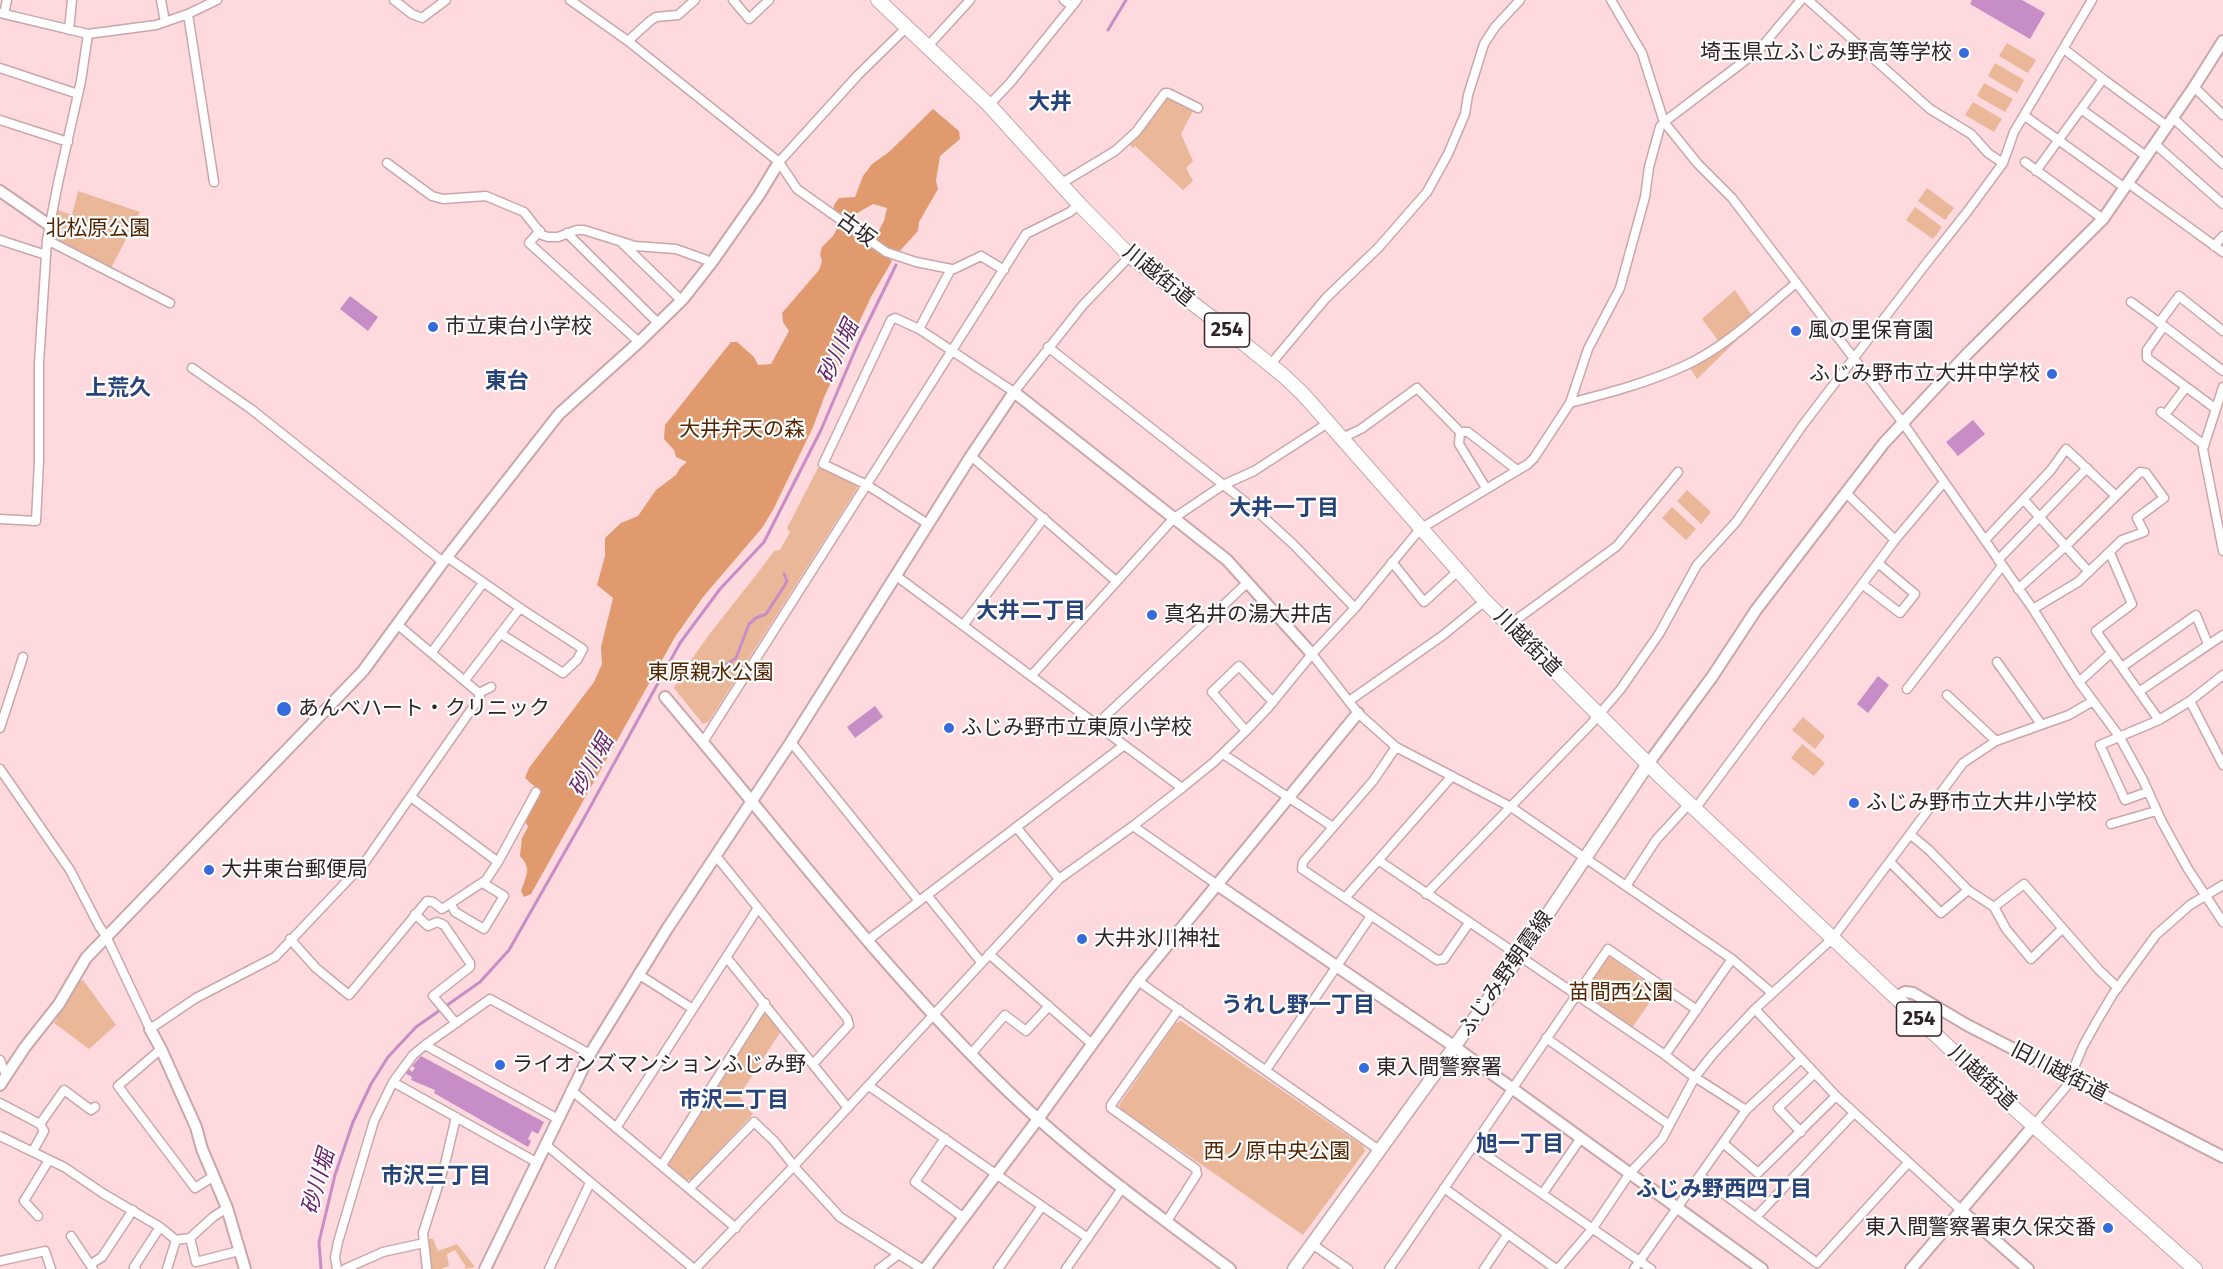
<!DOCTYPE html>
<meta charset="utf-8">
<style>
body{margin:0}
canvas{display:block;background:#fed9dd}
</style>
<canvas width="2223" height="1269"></canvas>
<script>
const ctx = document.querySelector('canvas').getContext('2d');
ctx.lineJoin = 'round';
function paint(path, color) { ctx.fillStyle = color; ctx.fill(path, 'evenodd'); }
function trace(path, color, width, dash) { ctx.strokeStyle = color; ctx.lineWidth = width; ctx.lineCap = dash ? 'butt' : 'round'; ctx.setLineDash(dash || []); ctx.stroke(path); }
function write(font, color, halo, rows, align = 'center') {
  ctx.font = font + ' "Fira Sans","Noto Sans JP",sans-serif'; ctx.lineWidth = 4.5; ctx.setLineDash([]); ctx.textBaseline = 'middle'; ctx.strokeStyle = halo; ctx.fillStyle = color; for (const [text, x, y, turn = 0] of rows) {
    ctx.save(); ctx.translate(x, y); ctx.rotate((+turn || 0) * Math.PI / 180); ctx.textAlign = isNaN(turn) ? turn : align; if (halo) ctx.strokeText(text, 0, 0); ctx.fillText(text, 0, 0); ctx.restore();
  }
}
const green = new Path2D(`
 M2007,43L2036,60L2028,73L1999,56Z
 M1995,63L2024,80L2017,93L1988,76Z
 M1984,83L2013,99L2005,112L1977,96Z
 M1168,97L1194,109L1181,134L1193,161L1186,168L1193,181L1183,190L1135,146L1133,148L1127,142L1163,98Z
 M1973,102L2002,119L1994,132L1965,115Z
 M1927,188L1954,208L1945,220L1918,201Z
 M78,191L140,212L111,268L54,239L52,233L55,209L72,215Z
 M1915,207L1942,227L1933,239L1906,220Z
 M1735,290L1753,317L1720,343L1702,319Z
 M1753,321L1754,326L1741,336L1697,379L1689,366Z
 M819,466L858,487L709,721L703,724L674,688C702,638 741,597 774,551L780,550L790,532L787,528Z
 M1687,490L1711,512L1701,524L1677,501Z
 M1672,507L1696,529L1686,540L1662,518Z
 M1803,717L1825,736L1815,749L1792,730Z
 M1802,744L1825,763L1814,776L1791,758Z
 M1610,957L1658,991L1631,1029L1584,996L1583,993L1607,958Z
 M83,980L116,1025L89,1049L54,1023L79,982Z
 M766,1013L781,1031L739,1096L753,1114L691,1180H686L667,1164L761,1014Z
 M1181,1021L1363,1146L1365,1151L1303,1235L1121,1109L1119,1105L1176,1023Z
 M428,1239H433L438,1251L457,1244L475,1267L464,1269L466,1267L455,1250L447,1254L449,1266L441,1269H431Z`);
const forest = new Path2D(`
 M933,109L959,131L960,139L940,156L936,181L938,189L919,222L918,231L897,254L875,238L884,221L887,208L873,204L847,219L833,211L834,205L839,198L855,197L863,176L872,164L889,152Z
 M843,223L892,261L871,297L825,395L813,427L773,510L762,528L703,597L675,637L531,894L524,897L521,891C526,877 532,868 520,856L522,838L528,827L525,821L541,792L525,778L529,768L594,682L602,664L601,647L613,598L597,585L605,556V538L621,523L638,516L656,490L676,475L680,468L687,462L676,457L674,450L664,439L665,425L731,342H737L754,357L758,365L771,364L789,331L783,322L782,313L819,270L822,261L820,254L822,247L833,236L838,227Z`);
const water = new Path2D(`
 M1972,0H2022L2045,13L2030,39L1970,4Z
 M350,296L378,317L368,331L340,309Z
 M1973,420L1985,434L1958,456L1946,442Z
 M723,666L724,668L712,679H706L701,669H715Z
 M1878,676L1889,685L1868,713L1857,704Z
 M875,706L883,717L855,738L847,727Z
 M421,1056L544,1122L538,1134L532,1131L528,1139L531,1141L528,1147L434,1093L435,1090L411,1080L412,1077L405,1073L409,1069L412,1072L415,1068L412,1066Z`);
const stream = new Path2D(`
 M1108,30L1126,0
 M723,667L736,658L749,624L756,618L766,614L785,585L787,581L784,574
 M321,1269L319,1242L335,1175L353,1122L371,1084L388,1057L416,1027L480,982L509,950L583,820L680,643L720,589L764,542L821,430L859,341L896,265`);
const minor = new Path2D(`
 M161,0L165,22
 M394,0L412,14L422,18L446,0
 M570,0L628,41L779,162L797,189L886,252L916,262L951,269
 M733,0L749,19L769,0
 M1064,0L1072,6
 M1611,0L1642,53L1664,122L1698,164L1732,198L1903,423L2033,609L2079,682L2119,736L2143,780L2162,822L2188,869L2223,922
 M1808,0L1930,109L1971,134L1988,153L2003,163
 M0,13L88,34L156,25L188,14L217,0
 M4,14L7,0
 M188,14L214,182
 M69,30L72,0
 M628,41L650,21L656,17L678,15L695,0
 M928,46L970,0
 M2064,49L2103,79
 M0,68L78,94
 M2194,87L2223,115
 M989,105L1010,83L1077,0
 M2081,109L2146,156
 M2025,116L2125,188
 M2173,118L2223,164
 M0,120L68,142
 M2155,144L2223,204
 M779,162L858,75L908,26
 M2025,162L2103,219
 M387,163L432,196L443,199L486,196L524,212L542,235L548,237H558L577,230H584L635,246L676,249L712,262
 M2036,171L2103,79L2167,126
 M1062,183L1115,151L1136,132L1165,93H1168L1198,108
 M2128,183L2223,252
 M540,231L529,243L639,342
 M567,233L658,323
 M0,240L46,255
 M47,240L170,303
 M623,244L681,300
 M2214,246L2223,236
 M2131,302L2164,326L2147,350V358L2216,409
 M2159,323L2179,296L2223,331
 M2164,326L2223,371
 M919,329L951,269H954L981,256L1004,270
 M1048,347L1258,512L1294,545L1355,608
 M1270,365L1326,298L1379,247L1427,192L1448,154L1465,114L1468,95L1484,44L1495,27L1520,0
 M192,368L251,409L443,562
 M2223,387L2203,449L2223,551
 M1570,403C1608,393 1647,383 1684,366C1726,347 1760,313 1795,284
 M2161,412L2204,445
 M2165,415L2186,387
 M1460,432L1459,444L1486,488
 M1342,438L1361,429L1417,388L1460,432H1468L1517,470
 M971,456L1116,581
 M1845,492L1895,540
 M2024,500L2089,572
 M0,519L36,521L39,461V363L47,240L58,183L81,81L88,34
 M928,524L867,485L823,464L891,320L895,318L919,329L1014,392L1083,305L1130,256
 M1985,540L2051,470L2066,449L2116,496
 M2110,553L2132,604L2096,631L2159,720
 M447,557L520,608L583,649L577,660L563,673L501,634
 M1998,560L2087,468
 M1392,562L1424,602L1458,571
 M895,575L1182,788
 M1862,584L1900,613L1915,594L1878,563
 M2018,589L2066,546L2140,472L2146,473L2164,498L2137,518L2144,532L2122,540L2078,582L2033,609
 M964,624L1044,518
 M398,625L479,693
 M1509,625L1617,546L1678,472
 M432,652L483,583
 M1312,654L1358,713L1396,747L1511,807L1732,959L1665,1055
 M1997,662L2041,724
 M2122,667L2196,615L2208,644
 M1032,675L1174,518L1223,485L1254,471L1328,423
 M465,680L520,608
 M2079,682L2111,653
 M1907,689L2002,566
 M2140,691L2223,635
 M1947,695L1996,741
 M1349,701L1442,636L1485,601
 M2190,701L2223,765
 M1097,724L1248,582
 M0,728L23,657
 M1246,731L1212,692L1239,666L1273,702
 M703,742L1026,234L1070,212L1079,204
 M791,742L919,901
 M1396,747L1373,781L1303,862L1302,869L1437,960L1444,959L1469,923
 M1223,754L1333,827
 M0,769L70,870L99,926L106,936L150,1029L196,998L275,957L365,862L480,697L479,693L491,687
 M2147,792L2125,800L2100,745L2159,720L2190,701L2223,675
 M411,797L498,862
 M1695,809L1895,540L1944,482
 M2111,824L2156,811
 M1133,826L1216,884
 M1017,828L1059,879
 M1911,835L1929,850L1968,890L1994,907L2006,929L2031,959L2062,929
 M716,856L847,1018L849,1025L813,1064
 M1378,860L1665,1055L1690,1074L1746,1110
 M1890,862L1941,913L1968,890
 M1626,886L1656,840L1689,804
 M1426,894L1591,724L1620,690L1659,634L1697,565L1736,522L1802,426L1925,265L1967,212L2003,163L2014,132L2092,0
 M927,895L981,962
 M1345,898L1452,776
 M451,904L455,912L484,929L504,896L483,883
 M1994,907L2024,884L2099,970L2118,988
 M415,914L428,926L437,922L444,925L470,963V967L433,996L455,1022
 M290,939L316,968L349,995L427,901L433,902L442,909L486,880L498,862L536,792
 M868,940L1123,746
 M989,954L1092,1044
 M727,958L848,1108
 M1732,959L1772,993
 M638,974L693,1009
 M1138,981L1379,1150
 M1755,1009L1836,1096L1962,1211
 M1546,1038L1668,1124
 M425,1045L558,1119
 M161,1049L118,1086L195,1188L214,1176
 M971,1054L1005,1015L1026,1031L1049,1006
 M0,1060L6,1075
 M1266,1070L1371,916
 M393,1082L536,1162
 M869,1086L1088,1238
 M571,1090L736,1228
 M0,1103L40,1124
 M2034,1125L2066,1087L2083,1046L2097,1021L2113,994L2156,935L2190,905L2223,885
 M616,1128L758,908
 M1801,1132L1778,1108L1815,1073
 M0,1136L64,1167L104,1194L160,1227L176,1240
 M945,1138L915,1182L964,1218
 M1723,1143L1758,1173L1836,1096
 M545,1144L694,1269
 M1473,1146L1651,1269
 M33,1151L44,1131L40,1124L64,1090L91,1110L95,1107
 M662,1165L765,1003
 M1700,1176L1817,1263L1908,1163
 M690,1188L754,1122L774,1141L798,1171L840,1217L922,1269
 M1444,1188L1556,1269
 M1543,1193L1581,1138
 M38,1216L24,1201L49,1160
 M1756,1217L1854,1113
 M1167,1221L1197,1174L1196,1169L1111,1108V1105L1179,1009
 M71,1236L93,1269
 M190,1238L196,1262L239,1251
 M176,1240L190,1238L213,1217L227,1208
 M1312,1244L1348,1269
 M0,1261L45,1251L51,1269
 M91,1264L102,1257L133,1210
 M136,1269L134,1267L160,1227
 M167,1269L176,1240
 M337,1269L335,1257L338,1242L374,1121L393,1082L413,1055L425,1045L490,999L590,1054
 M345,1269L383,1252L424,1243
 M427,1269L423,1233L445,1164L456,1117
 M549,1269L590,1183
 M695,1269L794,1166L1059,879L1133,826L1182,788L1214,762L1246,731L1267,709L1312,654L1355,608L1420,529L1528,464L1534,458L1570,403L1588,349L1620,288L1645,197L1649,167L1660,127L1664,122L1759,50L1801,0
 M879,1269L899,1254
 M998,1269L1042,1206
 M1066,1269L1123,1187
 M1389,1269L1608,949L1697,1010
 M1484,1269L1507,1235
 M1558,1269L1593,1228L1630,1173L1662,1139L1695,1077L1713,1054L1755,1009L1832,939L1963,763L1996,741L2069,715L2093,701
 M1634,1269L1746,1110L1801,1059`);
const tertiary = new Path2D(`
 M0,191L49,225
 M665,697C778,830 884,972 1010,1093C1078,1158 1155,1213 1230,1269
 M1648,764L1712,677L1756,610L1884,443L1968,353L2103,219L2194,87L2223,41
 M1216,884L1455,1047L1762,1269
 M1896,997L1905,992L1913,993L1967,1025L2223,1157
 M150,1029L161,1049L196,1127L202,1149L227,1208L245,1269
 M0,1085L25,1047L59,1004L86,958L363,671L443,562L559,414L639,342L683,299L712,262L759,195L779,162
 M1962,1211L2028,1269
 M485,1269L590,1054L667,929L791,742L971,456L1014,392L1227,560L1312,654
 M925,1269L1038,1119L1138,981L1358,713
 M1911,1269L2034,1125`);
const secondary = new Path2D(`
 M1294,1269L1519,957L1648,764`);
const trunk = new Path2D(`
 M878,0L989,105L1079,204L1130,256L1216,321L1284,376L1303,394L1485,601L1662,778L2006,1101L2195,1269`);
const markers = [
 [1964,53,6,"#356bda"],
 [433,327,6,"#356bda"],
 [1796,331,6,"#356bda"],
 [2052,374,6,"#356bda"],
 [1152,615,6,"#356bda"],
 [284,709,8,"#356bda"],
 [949,728,6,"#356bda"],
 [1854,803,6,"#356bda"],
 [209,870,6,"#356bda"],
 [1082,939,6,"#356bda"],
 [500,1065,6,"#356bda"],
 [1364,1068,6,"#356bda"],
 [2108,1228,6,"#356bda"]
];
const shields = [
 [1227,330,45],
 [1919,1019,45]
];
const shieldNames = [
 ["254",1227,330],
 ["254",1919,1019]
];
const poiNames = [
 ["埼玉県立ふじみ野高等学校",1952,53,"right"],
 ["市立東台小学校",445,327],
 ["風の里保育園",1808,331],
 ["ふじみ野市立大井中学校",2040,374,"right"],
 ["真名井の湯大井店",1164,615],
 ["あんべハート・クリニック",298,709],
 ["ふじみ野市立東原小学校",961,728],
 ["ふじみ野市立大井小学校",1866,803],
 ["大井東台郵便局",221,870],
 ["大井氷川神社",1094,939],
 ["ライオンズマンションふじみ野",512,1065],
 ["東入間警察署",1376,1068],
 ["東入間警察署東久保交番",2096,1228,"right"]
];
const parkNames = [
 ["北松原公園",98,229],
 ["大井弁天の森",742,430],
 ["東原親水公園",711,673],
 ["苗間西公園",1621,993],
 ["西ノ原中央公園",1277,1152]
];
const streetNames = [
 ["古坂",856,230,36],
 ["川越街道",1158,276,39],
 ["川越街道",1527,643,45],
 ["ふじみ野朝霞線",1506,974,-55],
 ["旧川越街道",2059,1072,27],
 ["川越街道",1982,1078,43]
];
const neighbourhoodNames = [
 ["大井",1050,103],
 ["東台",507,382],
 ["上荒久",118,389],
 ["大井一丁目",1284,509],
 ["大井二丁目",1031,612],
 ["うれし野一丁目",1298,1006],
 ["市沢二丁目",734,1101],
 ["旭一丁目",1520,1145],
 ["市沢三丁目",436,1177],
 ["ふじみ野西四丁目",1724,1190]
];
const waterNames = [
 ["砂川堀",839,352,-65],
 ["砂川堀",592,766,-61],
 ["砂川堀",319,1182,-74]
];
paint(green, '#eab798');
paint(forest, '#e09a6e');
paint(water, '#c78dc6');
trace(stream, '#c78dc6', 3);
trace(minor, '#caa6ab', 11);
trace(tertiary, '#caa6ab', 14);
trace(secondary, '#caa6ab', 15);
trace(trunk, '#caa6ab', 16);
trace(minor, '#fff', 8);
trace(tertiary, '#fff', 10);
trace(secondary, '#fff', 12);
trace(trunk, '#fff', 14);
for (const [x, y, r, color] of markers) { const dot = new Path2D(); dot.arc(x, y, r, 0, 2 * Math.PI); ctx.fillStyle = color; ctx.fill(dot); trace(dot, '#fff', 2); }
for (const [x, y, w] of shields) { const box = new Path2D(); box.roundRect(x - w / 2, y - 17, w, 34, 4.5); ctx.fillStyle = '#fff'; ctx.fill(box); trace(box, '#312325', 1.5); }
write('bold 20px', '#312325', null, shieldNames);
write('21px', '#312325', '#fff', poiNames, 'left');
write('21px', '#522603', '#fff', parkNames);
write('21px', '#312325', '#fff', streetNames);
write('bold 22px', '#27437a', '#fff', neighbourhoodNames);
write('italic 22px', '#662268', '#fff', waterNames);
</script>
